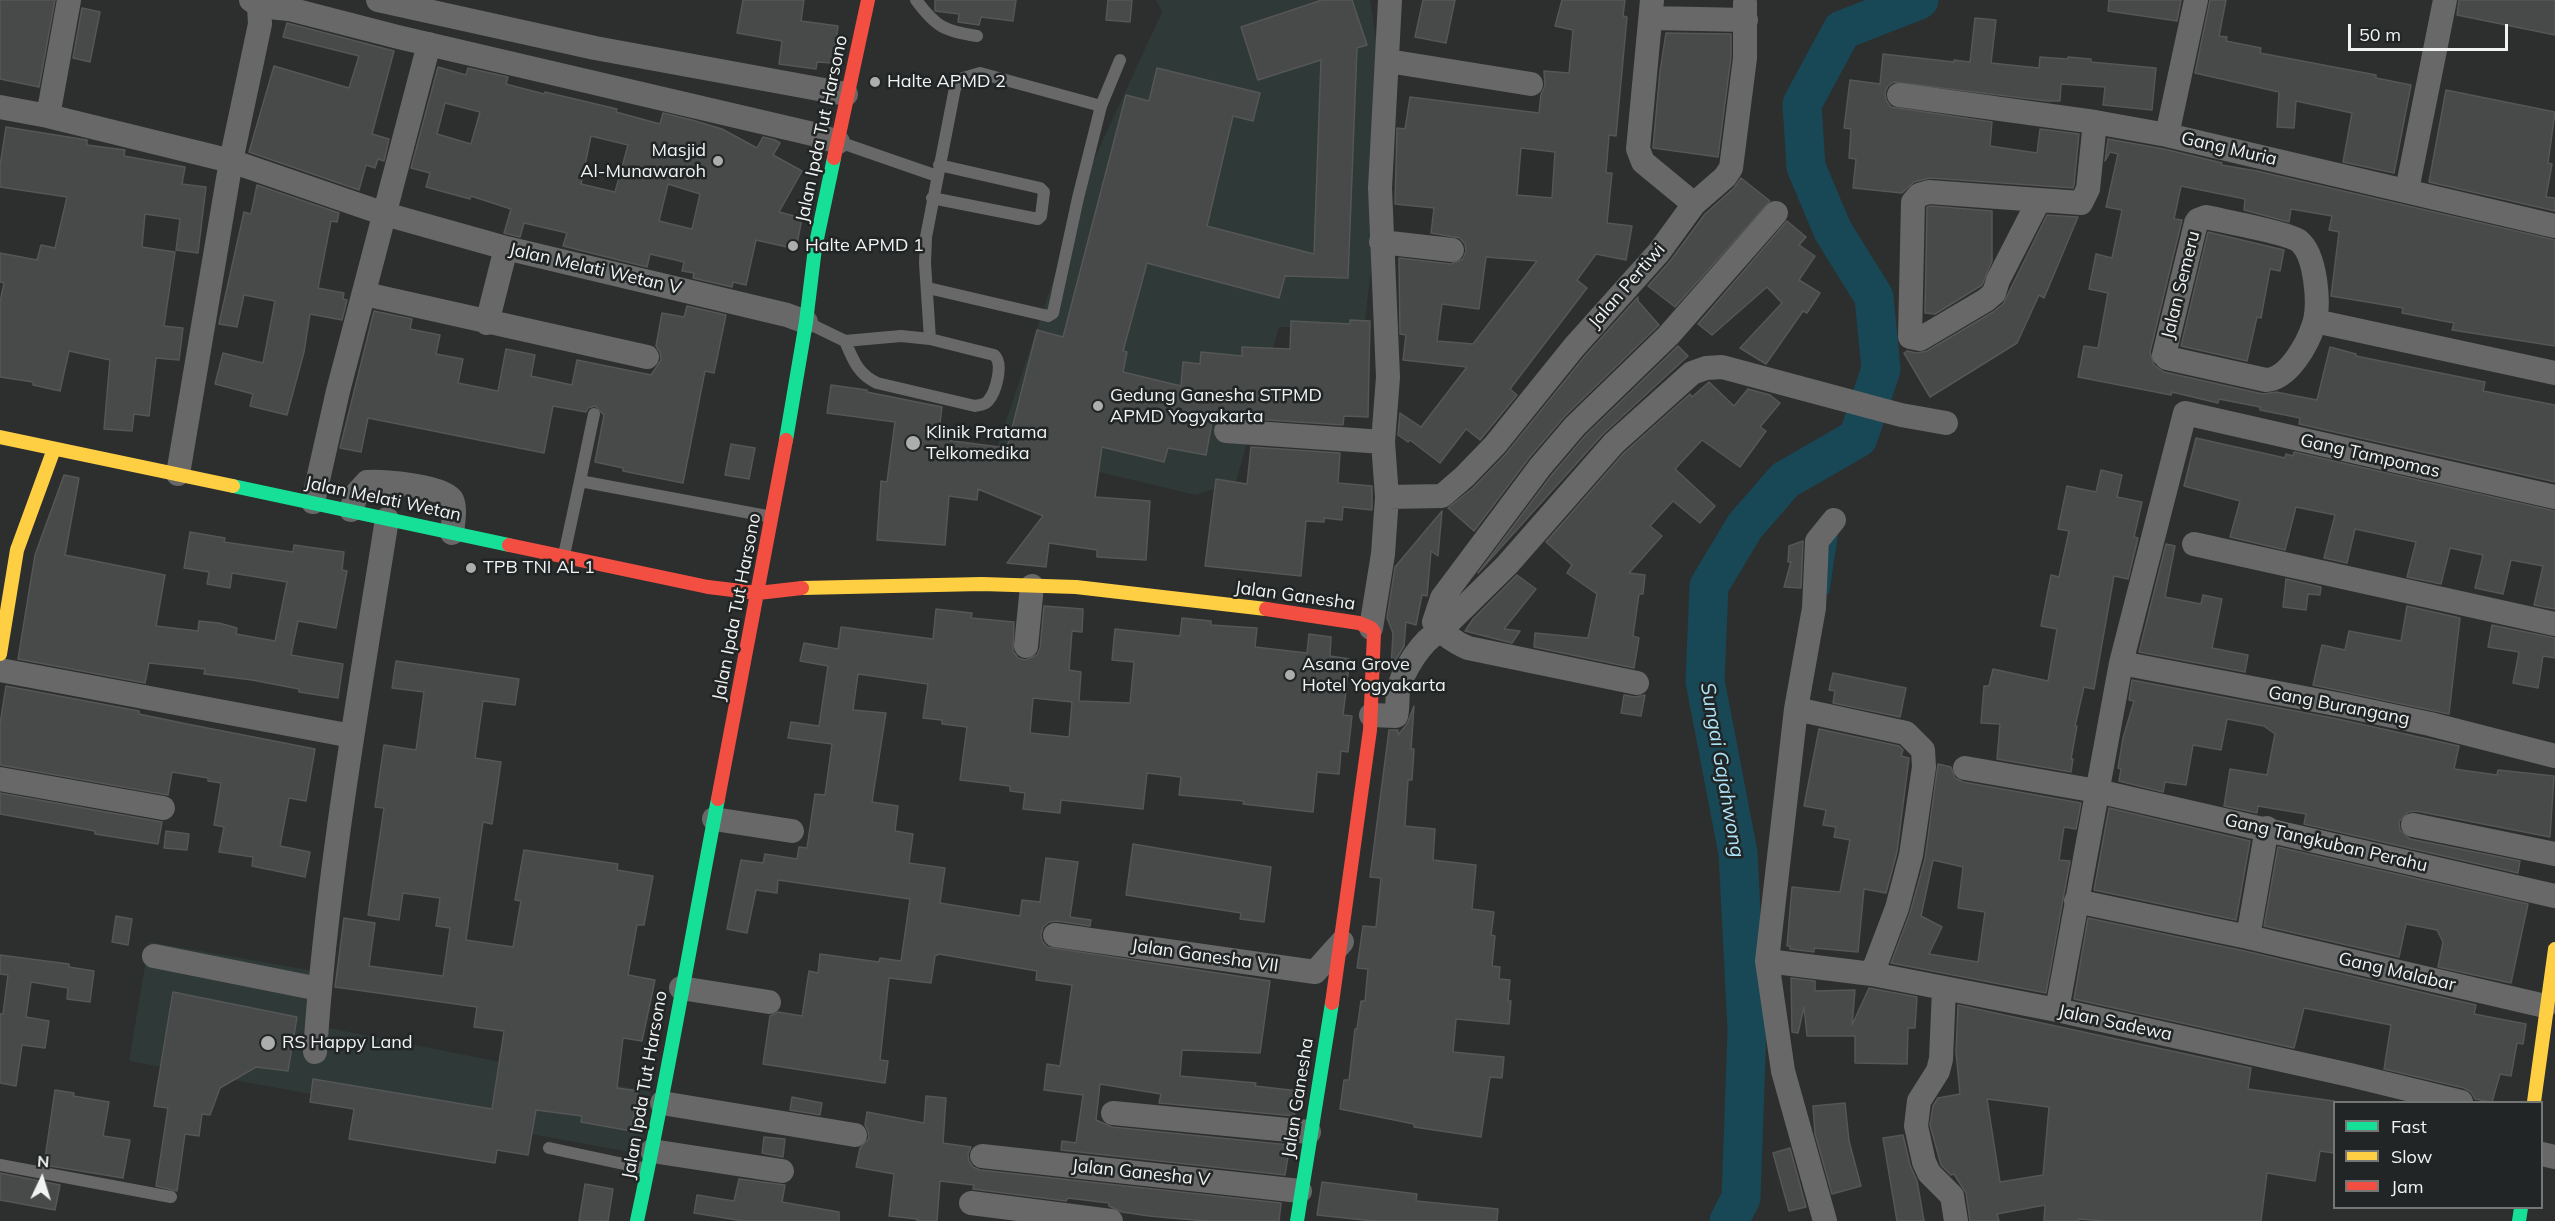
<!DOCTYPE html>
<style>
body{margin:0}
#map{position:relative;width:2555px;height:1221px;overflow:hidden;background:#2d2e2e;font-family:Mulish,sans-serif}
canvas{display:block}
.legend{position:absolute;left:2333px;top:1101px;width:210px;height:108px;box-sizing:border-box;background:#222525;border:2px solid #757777;margin:0;padding:8px 10px;list-style:none;font-size:18px;color:#f1f3f3}
.legend li{display:flex;align-items:center;gap:12px;height:30px}
.legend b{width:30px;border:2px solid #757777}
.north{position:absolute;left:12px;top:1149px;width:60px;height:60px;-webkit-text-stroke:4px #222525;paint-order:stroke;rotate:4deg;font-size:16px;font-weight:700;line-height:24px;text-align:center;color:#f1f3f3}
.north::after{content:'';display:block;margin:auto;width:21px;height:27px;background:#f1f3f3;clip-path:polygon(50% 0,100% 100%,50% 72%,0 100%)}
.scale{position:absolute;left:2348px;top:24px;width:160px;height:27px;box-sizing:border-box;border:3px solid #f1f3f3;border-top:0;padding-left:8px;font-size:18px;line-height:21px;white-space:nowrap;color:#f1f3f3;-webkit-text-stroke:4px #222525;paint-order:stroke}
</style>
<div id="map">
<canvas width="2555" height="1221"></canvas>
<ul class="legend">
<li><b style="height:8px;background:#16e098"></b>Fast</li>
<li><b style="height:8px;background:#ffcf43"></b>Slow</li>
<li><b style="height:8px;background:#f24e42"></b>Jam</li>
</ul>
<div class="north">N</div>
<div class="scale">50 m</div>
</div>
<script>
const ctx = document.querySelector('canvas').getContext('2d');
ctx.lineJoin = 'round';
function paint(path, color) { ctx.fillStyle = color; ctx.fill(path, 'evenodd'); }
function trace(path, color, width, dash) { ctx.strokeStyle = color; ctx.lineWidth = width; ctx.lineCap = dash ? 'butt' : 'round'; ctx.setLineDash(dash || []); ctx.stroke(path); }
function write(font, color, halo, rows, align = 'center') {
  ctx.font = font + ' Mulish,sans-serif'; ctx.lineWidth = 5; ctx.setLineDash([]); ctx.textBaseline = 'middle'; ctx.strokeStyle = halo; ctx.fillStyle = color; for (const [text, x, y, turn = 0] of rows) {
    ctx.save(); ctx.translate(x, y); ctx.rotate((+turn || 0) * Math.PI / 180); ctx.textAlign = isNaN(turn) ? turn : align; if (halo) ctx.strokeText(text, 0, 0); ctx.fillText(text, 0, 0); ctx.restore();
  }
}
const built = new Path2D(`
 M1156,0H1370L1389,120L1364,329L1279,327L1236,482L1196,495L997,448L1092,164L1162,12Z
 M149,942L321,972L314,1025L651,1092L641,1154L129,1061Z`);
const stream = new Path2D(`
 M1826,591L1835,531`);
const river = new Path2D(`
 M1729,1221L1741,1198L1747,1030L1738,853L1705,681L1709,586L1745,526L1785,480L1858,438L1881,369L1874,297L1833,231L1806,167L1802,104L1842,30L1919,0`);
const building = new Path2D(`
 M0,0H55L39,87L0,79Z
 M743,0H804L801,21L838,26L833,63L817,62L816,69L779,64L782,41L737,33Z
 M935,0H1016L1013,21L981,17L979,25L958,22L959,14L935,11Z
 M1108,0H1132L1130,22L1106,20Z
 M1322,0H1352L1367,45L1357,48L1348,278L1285,276L1279,298L1147,263L1123,351L1127,352L1123,372L1181,386L1183,362L1200,364L1201,352L1242,356V347L1290,349L1291,321L1350,324V320L1370,321L1368,417L1344,416L1343,425L1253,419L1254,412L1214,411L1206,455L1168,448L1164,462L1102,447L1095,497L1150,501L1146,560L1097,557V550L1049,543L1046,567L1007,563L1043,516L978,489L977,500L949,496L945,545L877,540L881,481L887,482L895,422L827,413L831,385L867,390V392L942,407L938,439L1007,448L1037,330L1063,337L1126,95L1149,101L1157,68L1260,93L1253,121L1233,116L1207,226L1314,254L1321,60L1258,80L1241,27Z
 M1423,0H1455L1446,43L1415,37Z
 M1562,0H1625L1623,16L1627,17L1616,136L1609,135L1606,173H1612L1607,223L1632,226L1626,260L1596,254L1577,280L1587,288L1510,389L1517,395L1480,440L1466,429L1440,463L1410,440L1408,442L1398,435L1400,413L1421,427L1467,367L1403,360L1406,335L1400,334L1399,258L1451,264L1463,259L1466,251L1465,244L1460,238L1431,233L1434,208L1395,204L1397,128L1405,129L1410,97L1539,113L1541,94L1545,86L1544,71L1569,73L1573,30L1555,26ZM1521,148L1555,152L1552,198L1517,195ZM1486,257L1537,261L1473,344L1437,341L1442,304L1479,309Z
 M2109,0H2181L2177,21L2108,11Z
 M2210,0H2226L2219,36L2227,37L2226,41L2261,48L2260,53L2376,75V78L2411,85L2394,173L2343,162L2352,113L2296,101L2294,128L2277,127L2279,92L2195,73Z
 M2459,0H2555V35L2457,15Z
 M82,8L100,12L90,62L73,58Z
 M1975,18L1996,20L1991,63L2039,68L2040,57L2067,59L2068,57L2091,59V62L2156,68L2152,110L2103,105L2105,87L2061,84L2060,101H2047L1894,82L1888,86L1885,92L1886,100L1891,107L1992,122L1990,146L2037,153L2040,129L2079,134L2074,185L2073,188L1930,178L1914,182L1902,193L1853,188L1856,159L1849,158L1851,129L1844,128L1850,80L1880,84L1883,54L1954,62V60L1970,62Z
 M287,23L394,51L372,134L389,139L384,161L378,159L375,168L366,165L359,190L249,152L274,66L349,88L359,56L283,37Z
 M1666,33L1731,34V57L1718,157L1653,148L1660,71Z
 M438,67L466,75L468,68L508,77L506,84L544,94L545,92L617,109L616,112L660,124L663,113L692,120L722,129L757,148L763,137L775,140L780,143L773,155L802,171L779,212L802,218L796,249L756,240L746,285L733,282L732,287L693,278L694,273L682,271L684,262L650,254L647,267L563,246L567,233L524,223L520,237L504,233L511,209L471,196L470,199L426,187L430,173L411,168ZM445,103L480,112L471,144L437,134ZM591,136L628,145L615,192L581,184ZM668,184L700,194L692,229L659,221Z
 M2446,90L2555,112L2548,163L2552,164L2546,197L2555,198V211L2429,182Z
 M6,127L87,140V145L125,150L124,156L185,167L182,184L206,187L198,253L176,250L180,219L145,214L142,247L175,252L164,326L183,328L179,360L156,358L149,416L134,414L132,431L104,429L110,360L69,351L60,391L33,385V382L0,377V302L4,283L0,282V253L37,260L41,245L55,248L67,197L0,187V166Z
 M2108,139L2164,149L2222,163L2221,165L2257,171L2555,240V346L2452,330L2454,323L2402,313L2403,308L2331,296L2339,232L2329,230L2332,216L2291,209L2289,222L2244,210L2245,199L2181,186L2174,219L2182,220L2150,352L2154,365L2164,372L2263,394L2276,392L2317,400L2330,347L2356,354V356L2485,382L2483,391L2555,405V482L2299,424L2300,418L2260,410V407L2219,399L2218,403L2172,392L2171,395L2078,377L2084,346L2098,348L2108,293L2089,289L2096,254L2112,258L2122,210L2106,207L2118,154L2110,152L2105,161Z
 M1741,178L1770,201L1675,307L1648,286L1671,260L1705,214L1734,188Z
 M257,185L339,213L337,222L331,221L318,288L344,293L343,299L347,300L342,320L310,314L304,352L287,415L250,406L253,394L215,384L223,353L263,363L275,301L244,295L237,327L219,324L244,212L251,214Z
 M1931,206L1992,211V261L1982,285L1935,314L1925,313L1927,207Z
 M2047,215L2078,217L2044,298L2039,295L2017,343L1930,397L1904,353L1907,351L1917,353L1927,351L1993,312L2003,304Z
 M1787,221L1806,237L1799,245L1815,256L1799,280L1820,293L1807,313L1803,311L1766,364L1740,348L1782,303L1767,287L1712,335L1698,324Z
 M2208,232L2284,250L2280,271L2270,269L2261,318L2257,317L2247,361L2181,346Z
 M1638,297V301L1659,325L1564,417L1529,458L1474,531L1448,508L1473,488L1505,455L1585,356Z
 M687,306L726,315L714,373L705,371L683,483L623,471V468L595,462L604,415L595,406L588,408L586,412L553,406L544,453L368,418L361,452L340,448L374,311L412,319L410,329L440,335L436,354L463,359L458,383L498,391L506,349L535,355L531,376L572,385L577,360L651,375L661,360L660,352L656,346L662,313L684,317Z
 M1678,346L1688,356L1603,434L1478,573L1551,476L1585,436Z
 M1709,382L1734,406L1748,389L1770,395L1780,403L1760,427L1766,431L1740,467L1702,440L1675,469L1715,506L1700,523L1673,501L1650,526L1662,536L1629,573L1645,575L1643,594H1639L1633,636L1639,638L1634,668L1534,647L1535,633L1588,638L1597,594L1567,573L1572,565L1546,542L1624,453L1690,394L1692,397Z
 M2196,438L2285,458L2286,454L2293,456L2294,452L2555,511V609L2534,605L2543,566L2511,560L2503,594L2475,588L2483,555L2450,548L2441,584L2407,577L2416,542L2355,529L2347,563L2324,558L2335,515L2296,507L2285,550L2230,537L2240,501L2184,486Z
 M731,444L755,448L749,479L725,475Z
 M1251,447L1340,453L1338,483L1372,486V510L1343,507L1342,520L1324,518V522L1306,521L1301,576L1205,566L1216,479L1247,484Z
 M2101,470L2122,475L2117,497L2142,502L2134,537L2138,538L2128,579L2114,576L2094,689L2084,687L2075,726H2077L2071,759H2073L2071,772L1997,759L2000,724L1981,723L1984,686H1989L1993,669L2048,681L2057,629L2041,626L2051,575L2059,577L2069,531L2058,529L2067,486L2096,492Z
 M64,475L79,478L65,555L165,575L156,626L198,631L199,621L219,623L237,628L236,634L275,641L287,582L232,573L230,588L207,584L209,572L184,568L190,532L225,538L224,542L293,552L294,545L344,552L342,570L347,571L336,628L298,621L291,655L343,664L338,698L299,692V689L252,680L204,674L205,669L149,663L145,683L18,659L35,555Z
 M1442,511L1438,556L1431,551L1427,596L1422,595L1416,625L1406,622L1404,646L1391,668L1393,633L1387,618L1395,567Z
 M1803,541L1801,588L1784,587L1791,562H1788L1789,546Z
 M2166,544L2175,546L2165,597L2201,604L2203,595L2222,599L2212,648L2248,655L2245,672L2139,652Z
 M1517,575L1536,589L1504,629L1520,631L1512,643L1465,631L1473,619Z
 M2286,579L2321,587L2320,595L2308,594L2306,610L2283,607Z
 M1044,606L1083,609L1082,632L1072,631L1069,670L1081,672L1079,701L1130,703L1134,662L1112,660L1115,629L1180,636L1182,618L1211,621V625L1257,628L1255,647L1307,653L1309,634L1331,637L1330,656L1350,659L1343,715L1352,716L1348,752L1341,751L1339,774L1317,772L1313,812L1243,804L1244,801L1179,795L1181,777L1147,773L1143,809L1061,800L1060,813L1023,809L1025,793L1010,791V786L960,780L967,727L942,724V720L923,718L928,684L858,674L853,710L886,713L872,802L898,806L895,831L913,834L909,863L945,868L940,903L1020,916L1022,900L1040,902L1046,858L1078,862L1070,917L1091,920L1090,926L1057,921L1049,922L1043,927L1041,934L1042,941L1047,947L1270,981L1260,1053L1182,1050L1180,1076L1256,1083L1255,1086L1299,1091L1294,1116L1159,1103L1161,1094L1100,1084L1096,1120L1112,1127L1290,1145L1285,1175L1061,1150L1062,1141L1076,1143L1083,1095L1044,1090L1047,1064L1060,1066L1072,985L1036,980L1037,971L939,954L935,956L931,983L889,978L880,1060L888,1061L885,1083L763,1064L770,1016L778,1012L802,1016L809,971L818,973L820,954L879,962L880,958L901,961L910,899L778,880L777,893L756,890L747,933L727,929L741,860L763,863L765,854L797,859L799,847L807,848L815,794L825,795L832,744L788,738L791,722L819,726L828,666L800,661L804,643L838,649L841,627L933,639L936,609L972,613L971,618L1014,622L1013,651L1018,658L1025,660L1037,655L1040,648ZM1033,698L1072,702L1069,737L1030,733Z
 M2407,606L2460,618L2449,714L2313,685L2322,645L2345,650L2349,631L2401,641Z
 M2492,625L2555,638V658L2543,656L2538,688L2513,683L2519,652L2488,647Z
 M396,661L519,679L515,705L483,701L475,758L501,762L492,824L483,822L466,940L513,947L521,901L515,900L524,850L618,864L617,870L653,876L644,925H637L628,975L655,980L642,1041L623,1038L617,1088L638,1091L631,1131L581,1122L582,1116L536,1110L528,1155L497,1150L495,1163L349,1139L354,1109L310,1102L313,1079L492,1109L504,1031L474,1027L477,1007L335,987L344,918L375,923L369,966L443,976L450,928L436,926L440,898L403,893L399,920L368,915L384,808L375,807L384,745L416,750L424,692L392,688Z
 M1833,673L1906,688L1900,717L1833,703L1835,691L1829,690Z
 M2132,680L2338,719L2459,746L2454,769L2497,775L2498,770L2554,776L2550,837L2416,811L2408,812L2399,822L2400,830L2410,839L2520,861L2518,873L2304,824L2306,814L2258,806L2257,813L2224,806L2230,769L2267,775L2275,734L2264,726L2227,719L2221,750L2193,745L2186,785L2165,782L2163,792L2119,781L2121,769L2118,768L2123,738L2134,701L2129,700Z
 M6,686L139,711V714L187,724L315,749L306,801L289,798L280,846L310,852L305,877L252,866L253,857L219,852L224,827L214,825L221,783L208,781V778L172,772L168,795L0,765V724Z
 M1624,695L1635,697L1645,695L1641,716L1621,713Z
 M1414,706L1411,749H1414L1412,780H1408L1405,826L1435,829L1433,860L1476,865L1472,909L1494,912L1491,935L1495,936L1492,966L1500,967L1499,979L1510,980L1508,1001H1511L1509,1024L1456,1019L1453,1052L1504,1057L1502,1078L1490,1077L1481,1137L1414,1127V1124L1340,1109L1344,1080H1349L1355,1029H1357L1361,1001H1365L1368,969L1357,968L1363,926L1376,927L1381,878L1370,877L1389,730H1398V735L1407,724Z
 M1819,729L1899,746L1903,750L1901,756L1909,758L1897,852L1886,893L1864,889L1858,952L1814,948V952L1790,949V946H1787L1792,887L1840,892L1850,840L1834,837L1836,827L1823,825L1826,810L1804,806Z
 M1938,764L1951,767L1955,778L1963,782L2081,803L2076,829L2064,827L2059,860L2070,861L2046,993L1891,963L1910,913L1925,859ZM1933,860L1963,867L1958,908L1985,912L1978,962L1929,954L1942,927L1921,916Z
 M0,793L162,822L158,844L95,834V831L0,814Z
 M2109,808L2250,841L2236,920L2094,890Z
 M166,831L189,834L187,850L164,848Z
 M1133,844L1271,867L1264,922L1240,919L1241,913L1126,895Z
 M2278,847L2528,904L2511,983L2438,967L2443,942L2437,930L2406,924L2399,957L2264,926Z
 M116,916L132,919L128,945L112,942Z
 M2088,918L2245,951L2476,1005L2474,1014L2526,1024L2523,1044L2517,1043L2511,1076L2500,1074L2492,1102L2475,1099L2471,1092L2464,1088L2384,1069L2391,1025L2304,1008L2294,1048L2074,999Z
 M0,955L69,964V967L94,971L90,1002L67,999L68,988L31,982L26,1017L49,1021L45,1048L22,1045L16,1086L0,1083V1014H3L8,975L0,974Z
 M1791,978L1815,981V991L1855,990L1852,1025L1869,988L1917,997L1915,1028H1908L1907,1064L1855,1063V1036H1807L1804,1007L1798,1033L1792,1032Z
 M173,992L297,1017L288,1071L256,1067L220,1088L210,1115L202,1114L199,1136L185,1134L177,1191L156,1186L168,1108L154,1106Z
 M1958,1005L2251,1068L2248,1089L2334,1101V1153L2320,1151L2315,1181L2267,1173L2261,1221H2102L2079,1219V1221H2044L2045,1205L1997,1214L1999,1221H1970L1966,1193L1954,1174L1951,1175L1941,1165L1930,1125L1933,1106L1938,1098L1960,1094L1956,1052ZM1987,1099L2049,1107L2043,1175L2000,1182Z
 M55,1090L74,1093L73,1096L109,1102L103,1136L130,1140L123,1178L44,1165Z
 M926,1096L946,1098L943,1143L971,1147L968,1154L969,1161L973,1167L980,1170L1281,1203L1279,1221H1205L1149,1216L1122,1212L1109,1206V1203L1068,1198L1066,1201L973,1189L974,1185L940,1181L937,1221H917V1219L889,1216L894,1174L856,1167L860,1148L869,1138L868,1131L865,1125L867,1112L924,1123Z
 M792,1097L822,1103L820,1115L790,1110Z
 M1845,1103L1849,1141L1861,1186L1832,1194L1815,1134L1813,1106Z
 M1903,1135L1910,1165L1917,1181L1924,1221H1897L1883,1138Z
 M764,1137L785,1139L783,1157L762,1153Z
 M1790,1148L1806,1207L1789,1211L1773,1153Z
 M0,1173L60,1185L55,1210L0,1200Z
 M739,1179L785,1185L782,1202L839,1212V1221H743L694,1213L697,1195L734,1201Z
 M1322,1182L1417,1194L1416,1201L1498,1209L1497,1221H1373L1317,1215Z
 M585,1184L613,1189L608,1221H579Z`);
const lane = new Path2D(`
 M916,0C936,27 944,31 977,36
 M839,142L937,176
 M932,198L1038,219L1041,216L1044,192L1040,188L939,165
 M928,288L1048,316L1053,313L1078,198L1101,106L1120,60
 M808,323L845,341L901,336L930,339L994,355C1004,363 996,392 988,401C985,405 979,405 975,406L877,383C858,374 853,360 845,341
 M930,339L925,263L926,237L955,88L963,78L980,73L1101,106
 M580,481L594,414
 M564,555L580,481L772,517
 M549,1148L647,1169
 M0,1165L171,1197`);
const street = new Path2D(`
 M378,0L595,48L846,94
 M259,6L289,9L398,37L813,134L838,142
 M1651,18L1746,20
 M1388,61L1531,84
 M1899,95L2095,122L2167,135L2555,226
 M0,107L48,116L231,161L385,214L506,248L787,315L806,322
 M48,116L69,0
 M2167,135L2196,0
 M2407,190L2445,0
 M2039,200L1998,280L1994,293L1986,300L1920,339L1910,337L1913,202L1919,195L1929,192L2081,203L2088,189L2095,122
 M1694,204L1725,177L1731,168L1745,58V3
 M2206,217C2223,221 2289,233 2299,241C2316,255 2320,304 2314,324C2308,343 2289,379 2266,380L2167,358L2164,355L2196,223L2198,220Z
 M1381,242L1452,250
 M365,294L647,357
 M2315,321L2555,373
 M487,323L506,248
 M1226,431L1383,442
 M178,474L231,161L260,24L259,6L251,0
 M1387,497L1442,496L1464,477L1495,445L1574,347L1659,252L1694,204L1643,162L1638,149L1652,0
 M313,502L338,391L429,44
 M351,510L357,493L367,482C382,481 446,486 452,500C456,509 453,523 452,533
 M2194,544L2555,624
 M1371,628L1383,554L1387,497L1383,442L1388,377L1380,188L1390,0
 M1026,646L1032,586
 M2121,663L2341,705L2430,724L2555,756
 M0,670L352,736
 M1637,683L1468,648C1454,642 1443,635 1434,622L1442,598L1540,467L1575,426L1668,336L1776,213
 M1796,709L1906,733L1923,750L1924,767L1911,855L1897,908L1872,974
 M1371,715L1396,716C1398,708 1397,700 1398,692C1402,671 1422,640 1440,631L1507,565L1614,443L1692,373L1706,368L1722,367L1901,415L1946,423
 M1965,768L2097,791L2555,896
 M0,779L163,808
 M714,819L792,831
 M2413,825L2555,854
 M2076,901L2248,937L2267,828
 M1055,935L1315,972L1342,942
 M2248,937L2545,1006
 M154,956L319,989
 M1767,961L1872,974L2057,1010L2350,1075L2461,1102
 M681,988L769,1002
 M1944,989L1941,1059L1938,1071L1919,1101L1916,1126L1924,1162L1929,1173L1952,1196L1956,1221
 M2057,1010L2121,663L2185,413L2555,497
 M315,1052C327,873 359,696 387,519
 M662,1103L855,1135
 M1113,1113L1309,1132
 M652,1151L782,1171
 M2542,1154L2555,1157
 M982,1156L1300,1191
 M971,1203L1111,1221
 M1825,1221L1783,1071L1767,961L1796,709L1814,608L1817,541L1834,520`);
const fast = new Path2D(`
 M786,440L806,322L815,248L834,158
 M233,486L509,545
 M637,1221C667,1081 691,939 718,799
 M1297,1221L1332,1003
 M2519,1221L2521,1208`);
const slow = new Path2D(`
 M0,437L233,486
 M802,588L982,584L1076,587L1266,609
 M0,654L17,550L54,449
 M2534,1102L2555,949`);
const jam = new Path2D(`
 M834,158L868,0
 M509,545L708,587L758,593L802,588
 M1266,609L1359,623L1371,628L1374,632L1370,730L1332,1003
 M718,799L786,440`);
const markers = [
 [875,82,6,"#acaeae"],
 [718,161,6,"#acaeae"],
 [793,246,6,"#acaeae"],
 [1098,406,6,"#acaeae"],
 [913,443,8,"#acaeae"],
 [471,568,6,"#acaeae"],
 [1290,675,6,"#acaeae"],
 [268,1043,8,"#acaeae"]
];
const poiNames = [
 ["Halte APMD 2",887,82],
 ["Masjid",706,151,"right"],
 ["Al-Munawaroh",706,172,"right"],
 ["Halte APMD 1",805,246],
 ["Gedung Ganesha STPMD",1110,396],
 ["APMD Yogyakarta",1110,417],
 ["Klinik Pratama",926,433],
 ["Telkomedika",926,454],
 ["TPB TNI AL 1",483,568],
 ["Asana Grove",1302,665],
 ["Hotel Yogyakarta",1302,686],
 ["RS Happy Land",282,1043]
];
const streetNames = [
 ["Jalan Ipda Tut Harsono",822,129,-78],
 ["Gang Muria",2229,149,13],
 ["Jalan Melati Wetan V",595,269,13],
 ["Jalan Semeru",2181,285,-76],
 ["Jalan Pertiwi",1627,286,-49],
 ["Gang Tampomas",2370,456,13],
 ["Jalan Melati Wetan",383,499,12],
 ["Jalan Ganesha",1295,596,8],
 ["Jalan Ipda Tut Harsono",737,607,-79],
 ["Gang Burangang",2339,706,11],
 ["Gang Tangkuban Perahu",2326,843,13],
 ["Jalan Ganesha VII",1205,956,8],
 ["Gang Malabar",2397,972,13],
 ["Jalan Sadewa",2115,1023,12],
 ["Jalan Ipda Tut Harsono",645,1085,-80],
 ["Jalan Ganesha",1298,1098,-81],
 ["Jalan Ganesha V",1141,1173,6]
];
const waterNames = [
 ["Sungai Gajahwong",1722,770,80]
];
paint(built, '#2f3938');
trace(stream, '#184755', 7);
trace(river, '#184755', 39);
paint(building, '#484949');
trace(building, '#555656', 1.5);
trace(lane, '#686868', 12);
trace(street, '#686868', 24);
trace(fast, '#16e098', 14);
trace(slow, '#ffcf43', 14);
trace(jam, '#f24e42', 14);
for (const [x, y, r, color] of markers) { const dot = new Path2D(); dot.arc(x, y, r, 0, 2 * Math.PI); ctx.fillStyle = color; ctx.fill(dot); trace(dot, '#222525', 2); }
write('18px', '#f1f3f3', '#222525', poiNames, 'left');
write('18px', '#f1f3f3', '#222525', streetNames);
write('italic 20px', '#ade3f8', '#222525', waterNames);
</script>
